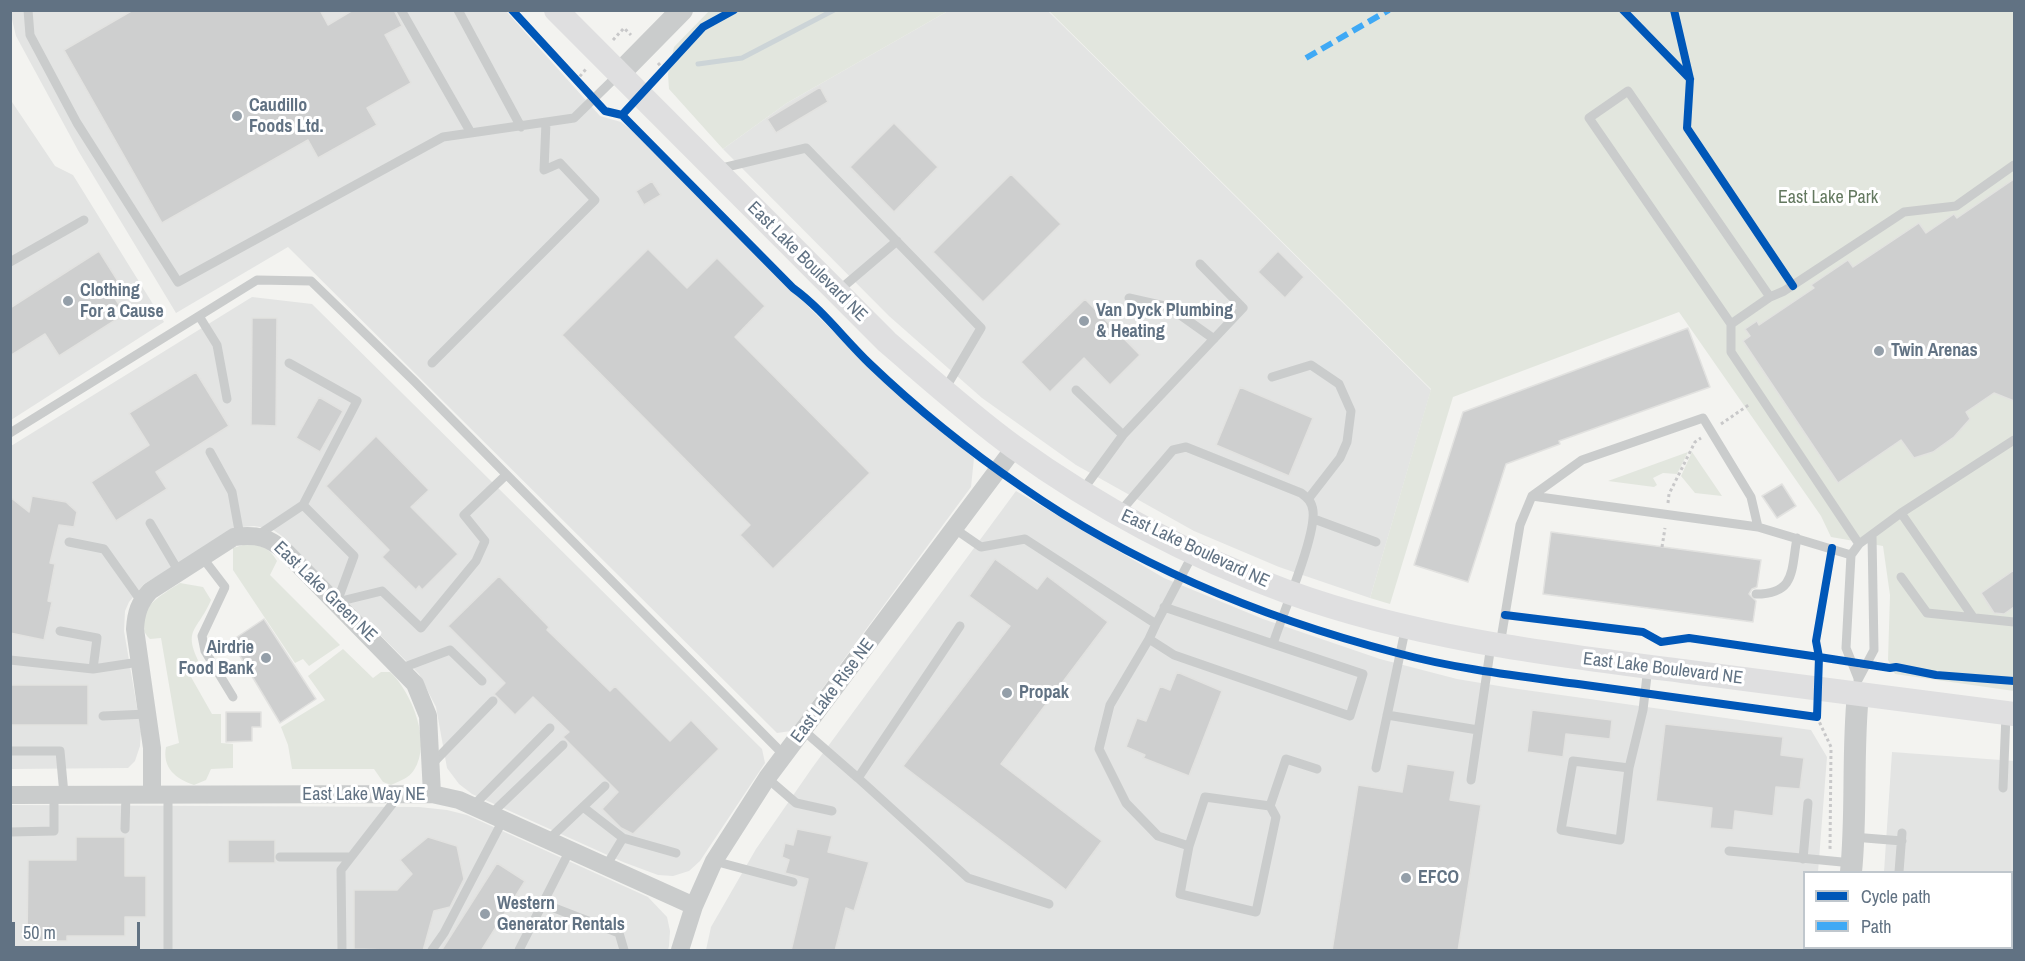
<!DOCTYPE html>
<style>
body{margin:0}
#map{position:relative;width:2025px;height:961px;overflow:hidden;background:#f3f3f0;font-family:"Archivo Narrow",sans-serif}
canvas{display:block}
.frame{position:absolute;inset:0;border:12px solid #617283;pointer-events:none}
.legend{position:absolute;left:1803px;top:871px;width:210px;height:78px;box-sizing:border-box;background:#fff;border:2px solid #c0c7cd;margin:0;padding:8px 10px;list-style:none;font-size:18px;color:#617283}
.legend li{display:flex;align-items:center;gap:12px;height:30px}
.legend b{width:30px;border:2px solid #c0c7cd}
.scale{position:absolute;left:12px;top:922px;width:128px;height:27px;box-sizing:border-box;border:3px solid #617283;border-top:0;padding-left:8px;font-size:18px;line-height:21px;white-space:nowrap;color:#617283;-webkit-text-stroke:4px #fff;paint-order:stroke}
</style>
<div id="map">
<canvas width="2025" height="961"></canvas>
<div class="frame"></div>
<ul class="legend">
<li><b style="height:8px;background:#0057b8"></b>Cycle path</li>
<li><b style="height:8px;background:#3fa9f5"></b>Path</li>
</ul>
<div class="scale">50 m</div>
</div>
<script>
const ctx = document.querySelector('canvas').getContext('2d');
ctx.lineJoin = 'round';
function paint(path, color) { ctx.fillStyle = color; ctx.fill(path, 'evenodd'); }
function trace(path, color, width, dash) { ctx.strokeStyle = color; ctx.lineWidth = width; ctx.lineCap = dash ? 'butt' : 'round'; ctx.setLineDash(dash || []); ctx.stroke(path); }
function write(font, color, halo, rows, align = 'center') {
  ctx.font = font + ' "Archivo Narrow",sans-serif'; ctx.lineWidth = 6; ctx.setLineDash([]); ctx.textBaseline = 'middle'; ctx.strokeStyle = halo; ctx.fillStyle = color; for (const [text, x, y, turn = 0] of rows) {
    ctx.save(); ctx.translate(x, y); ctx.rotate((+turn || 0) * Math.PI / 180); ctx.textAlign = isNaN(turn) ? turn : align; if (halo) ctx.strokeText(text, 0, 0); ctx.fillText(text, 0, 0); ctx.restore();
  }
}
const built = new Path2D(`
 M10,11H506L600,116L621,122L631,130L881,379L974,458L971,487L791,731L777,733L288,247L176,313L79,152L16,36Z
 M948,11H1048L1431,390L1370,598L1279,567L1194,531L1076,465L982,398L889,316L723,149L787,103Z
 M10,99L55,166L73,175L164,322L11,420Z
 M252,297L312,304L762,749L765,763L700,861L689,871L673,876L658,875L623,862L472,794L459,784L447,768L436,707L419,674L282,536L272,529L254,526L242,527L144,584L129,602L125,611L124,631L141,731L140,746L135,761L128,768L11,769V446Z
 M1016,491L1164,578L1263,619L1380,659L1457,679L1511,688L1811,730L1827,757L1818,872H1804L1805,950H706L711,927L756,849L812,768Z
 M1892,752L2014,761V950L1926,948H2012V872H1884Z
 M11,805L419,807L447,810L467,815L648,897L667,917L670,931L669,946L668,950H11Z`);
const green = new Path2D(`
 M710,10H948V11L787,103L723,149L669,89L668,74L674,47Z
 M1049,11H2014V691L1895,674L1888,660L1890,595L1883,546L1831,537L1821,516L1679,312L1453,397L1390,604L1370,598L1431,389Z
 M1688,452L1677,474L1663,473L1653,478L1657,485L1654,487L1608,481Z
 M1692,452L1722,496L1695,493L1681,476Z
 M246,544C260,545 269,547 277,561L270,575L340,645L309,666L303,659L295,663L233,570V548Z
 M180,583L203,587L211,600C197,633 181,628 202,668L191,677L212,714H221V743L233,744V768L211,769L206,780L194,785C176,779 162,768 166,747L179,743L161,638L150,639C126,614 163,594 180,583Z
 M343,649L373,678L381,672H390C412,692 432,743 414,770C409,778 400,781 391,785L383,782L374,769H292L288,745L281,727L325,700L308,676Z`);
const stream = new Path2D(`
 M698,64L742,58L834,10`);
const building = new Path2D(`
 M133,10H320L328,25L353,10H394L402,26L385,35L411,83L367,108L377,125L318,158L308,140L162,223L64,50Z
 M820,87L828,102L776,133L767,119Z
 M894,123L938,167L894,212L850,167Z
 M1011,174L1061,224L983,302L933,252Z
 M2014,179V401L1994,393L1966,412L1970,419L1954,437L1933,452L1914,458L1901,440L1838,483L1743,341L1750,336L1745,329L1757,321L1759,325L1814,288L1811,285L1848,260L1853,267L1919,223L1926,233L1954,214L1957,218Z
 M652,181L661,195L644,205L636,191Z
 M648,249L687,288L717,258L765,306L735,337L870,473L773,569L740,535L750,525L562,335Z
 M99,251L121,286L111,292L125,314L59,356L45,334L10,356V308Z
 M1278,251L1304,277L1285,298L1258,272Z
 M1085,299L1140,355L1110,385L1084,358L1050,392L1021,362Z
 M252,318H277L276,426L251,425Z
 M1688,328L1710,387L1559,441L1560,444L1506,464L1468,582L1414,565L1463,412Z
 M196,372L229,426L156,472L167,489L116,521L91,482L149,445L129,413Z
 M1240,387L1313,418L1289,476L1216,445Z
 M319,397L343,411L320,452L296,438Z
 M376,436L429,490L411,507L458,554L422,590L419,586L416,590L382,557L389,550L326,486Z
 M1782,484L1796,506L1777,518L1762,496Z
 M32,496L66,502L77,512L74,527L59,525L50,563L55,564L48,601L52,602L44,640L10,633V497L29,512Z
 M1551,532L1761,560L1757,587L1752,589L1749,594L1756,601L1753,622L1543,594Z
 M995,559L1037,589L1047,576L1108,622L1001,764L1102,841L1066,890L903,766L1010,626L969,596Z
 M2014,570V607L2004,614L1994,613L1981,593Z
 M499,576L549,627L547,630L610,691L615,686L670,741L691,720L719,749L633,834L621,828L602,809L618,792L563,737L569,732L533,697L515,715L494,694L505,683L448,626Z
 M264,619L316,699L280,723L231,641Z
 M1177,672L1222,691L1189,776L1143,758L1145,755L1126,747L1137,718L1146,721L1160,686L1170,690Z
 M10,685H88V725H10Z
 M1532,710L1612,720L1610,739L1566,734L1563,757L1527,752Z
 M226,712H261V727H252V741L226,742Z
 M1665,724L1783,737L1781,755L1804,758L1800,789L1776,787L1773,816L1735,811L1733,830L1710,828L1712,808L1656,801Z
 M1407,764L1455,771L1450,800L1481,805L1458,951H1332L1358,785L1402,792Z
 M797,829L832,836L828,852L869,862L854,911L846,908L835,951H791L808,879L785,873L789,860L782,857L785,843L793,845Z
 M76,837H125V876H146V917H125V936H67V941H27L28,860H76Z
 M428,837L457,846L464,879L450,907L434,911L423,951L354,949V890H397L412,874L400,860Z
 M228,840H275V863H228Z
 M497,863L525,881L481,951H441Z`);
const path = new Path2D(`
 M613,40L624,28L631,35
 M658,63L665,71
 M576,81L586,69
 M1721,424L1750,404
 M1668,503L1669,494L1695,442L1701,438
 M1662,547L1665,528
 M1817,717L1831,747L1830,850`);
const service = new Path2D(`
 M28,10L30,35L77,123L178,282L443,137L574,118L618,75
 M401,10L471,133
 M458,10L521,127
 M718,169L806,148L981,328L945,389
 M10,262L84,220
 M837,292L897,241
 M1770,297L1784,291L1904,212L1956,206L2014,165
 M1129,298L1169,307L1214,339
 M199,316L217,345L227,399
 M1731,324L1770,297L1628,91L1589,118L1731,324V352L1859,544
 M289,363L357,401L303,505
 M432,363L595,200L560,163L544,170L546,122
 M1272,377L1311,365L1339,384L1351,411L1347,442L1340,458L1309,498
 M1076,390L1123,435L1082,491
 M10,433L257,280L311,281L414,381L784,755
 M1123,435L1243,308L1200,264
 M210,452L232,492L240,536
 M1532,496L1758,527L1851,555
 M1120,512L1173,450L1186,447L1301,493C1308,498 1312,502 1313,511C1316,537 1282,615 1273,644L1164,607
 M1901,513L1973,617
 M1314,519L1376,542
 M150,523L179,572
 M955,529L981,547L1025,539L1156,624L1193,554
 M258,535L303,505L354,556L337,602L382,591L421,628L476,561L485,541L464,515L506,475
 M69,542L104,549L141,601
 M202,557L225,587L202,636L205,651L233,697
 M1901,577L1927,613L2014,622
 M1756,594C1796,594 1791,570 1797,538
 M1156,624L1149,639L1174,655L1350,716L1363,674L1273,644
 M60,631L97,638L93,669L139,662
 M1149,639L1110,705L1099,749L1126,803L1158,836L1189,846L1205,797L1270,806L1286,759L1317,769
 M1500,645L1520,525L1532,496L1582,460L1703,418L1751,497L1758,527
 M10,660L93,669
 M402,668L450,650L482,681
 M1858,678L1846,648L1851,555L1859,544L1901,513L2014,440
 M1858,680L1874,650L1872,535
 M1387,715L1478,730
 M103,716L147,714
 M803,730L858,778L960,626
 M10,751H60L64,794
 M431,765L493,701
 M1376,768L1406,626
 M1629,768L1573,761L1561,830L1620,840L1629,768L1643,710L1648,667
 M767,778L796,803L832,811
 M858,778L968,878L1049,904
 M1471,780L1491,645
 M2003,788L2006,715
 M168,794V950
 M473,806L550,728
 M583,807L623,838L676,853
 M491,814L563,745
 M125,829L126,794
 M10,832L54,831V794
 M1853,837L1902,841
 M548,840L605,786
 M1189,846L1180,894L1256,912L1276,817L1270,806
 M1729,851L1852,863
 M280,857H351
 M1803,859L1808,803
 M714,861L793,882
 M606,866L623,838
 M1899,872L1902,833
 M544,904L619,933L624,950
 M2012,939H2014
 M342,950L341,870L400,794
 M432,950L444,933L503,820
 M519,950L570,850`);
const minor = new Path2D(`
 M152,794V748L135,629C136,613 139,603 150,591L234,537C257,534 269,537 287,553L415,684L428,716L432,794
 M10,795L432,794L459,800L694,906
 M680,950L694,906L714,861L767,778L1015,447`);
const tertiary = new Path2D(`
 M620,73L682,10
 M1851,872C1857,813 1852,753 1858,694
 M1838,950L1839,948`);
const secondary = new Path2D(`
 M556,10L887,342C929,378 970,415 1014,447C1097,507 1192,557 1288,592C1415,638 1549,654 1682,671C1793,685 1904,700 2014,714`);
const quiet = new Path2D(`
 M1306,58L1389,10`);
const cycleway = new Path2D(`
 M512,10L605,111L622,115L793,288C822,309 844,339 870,364C917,409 968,450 1022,487C1134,565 1266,619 1397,653C1456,669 1518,676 1578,684C1658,695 1737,706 1817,717L1819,657L1890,668L1896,667L1936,675L2014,681
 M1623,10L1690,79
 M1674,10L1690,79L1687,128L1793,286
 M622,115L703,27L734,10
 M1505,615L1643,632L1661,642L1689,638L1819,657L1816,641L1832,548`);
const markers = [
 [237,116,6,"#949fa9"],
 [68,301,6,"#949fa9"],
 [1084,321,6,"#949fa9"],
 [1879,351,6,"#949fa9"],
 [266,658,6,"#949fa9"],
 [1007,693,6,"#949fa9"],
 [1406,878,6,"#949fa9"],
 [485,914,6,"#949fa9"]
];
const poiNames = [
 ["Caudillo",249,106],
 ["Foods Ltd.",249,127],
 ["Clothing",80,291],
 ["For a Cause",80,312],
 ["Van Dyck Plumbing",1096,311],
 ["& Heating",1096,332],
 ["Twin Arenas",1891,351],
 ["Airdrie",254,648,"right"],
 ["Food Bank",254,669,"right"],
 ["Propak",1019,693],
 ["EFCO",1418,878],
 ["Western",497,904],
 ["Generator Rentals",497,925]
];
const parkNames = [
 ["East Lake Park",1828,198]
];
const streetNames = [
 ["East Lake Boulevard NE",807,262,45],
 ["East Lake Boulevard NE",1195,549,25],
 ["East Lake Green NE",325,592,44],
 ["East Lake Boulevard NE",1663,669,7],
 ["East Lake Rise NE",833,691,-53],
 ["East Lake Way NE",364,795]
];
paint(built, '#e3e4e3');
paint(green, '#e2e6de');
trace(stream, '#ccd4d7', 5);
paint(building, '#cecfcf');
trace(building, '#e2e2e0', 1.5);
trace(path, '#c8c8c9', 3, [3, 3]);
trace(service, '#cacccc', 9);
trace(minor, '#cacccc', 18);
trace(tertiary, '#cacccc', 22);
trace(secondary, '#dfdfe0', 24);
trace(quiet, '#3fa9f5', 6, [12, 6]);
trace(cycleway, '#0057b8', 8);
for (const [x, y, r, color] of markers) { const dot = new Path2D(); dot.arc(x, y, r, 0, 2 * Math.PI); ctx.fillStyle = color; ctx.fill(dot); trace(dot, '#fff', 2); }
write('bold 18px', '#617283', '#fff', poiNames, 'left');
write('18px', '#647960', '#fff', parkNames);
write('18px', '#617283', '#fff', streetNames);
</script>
